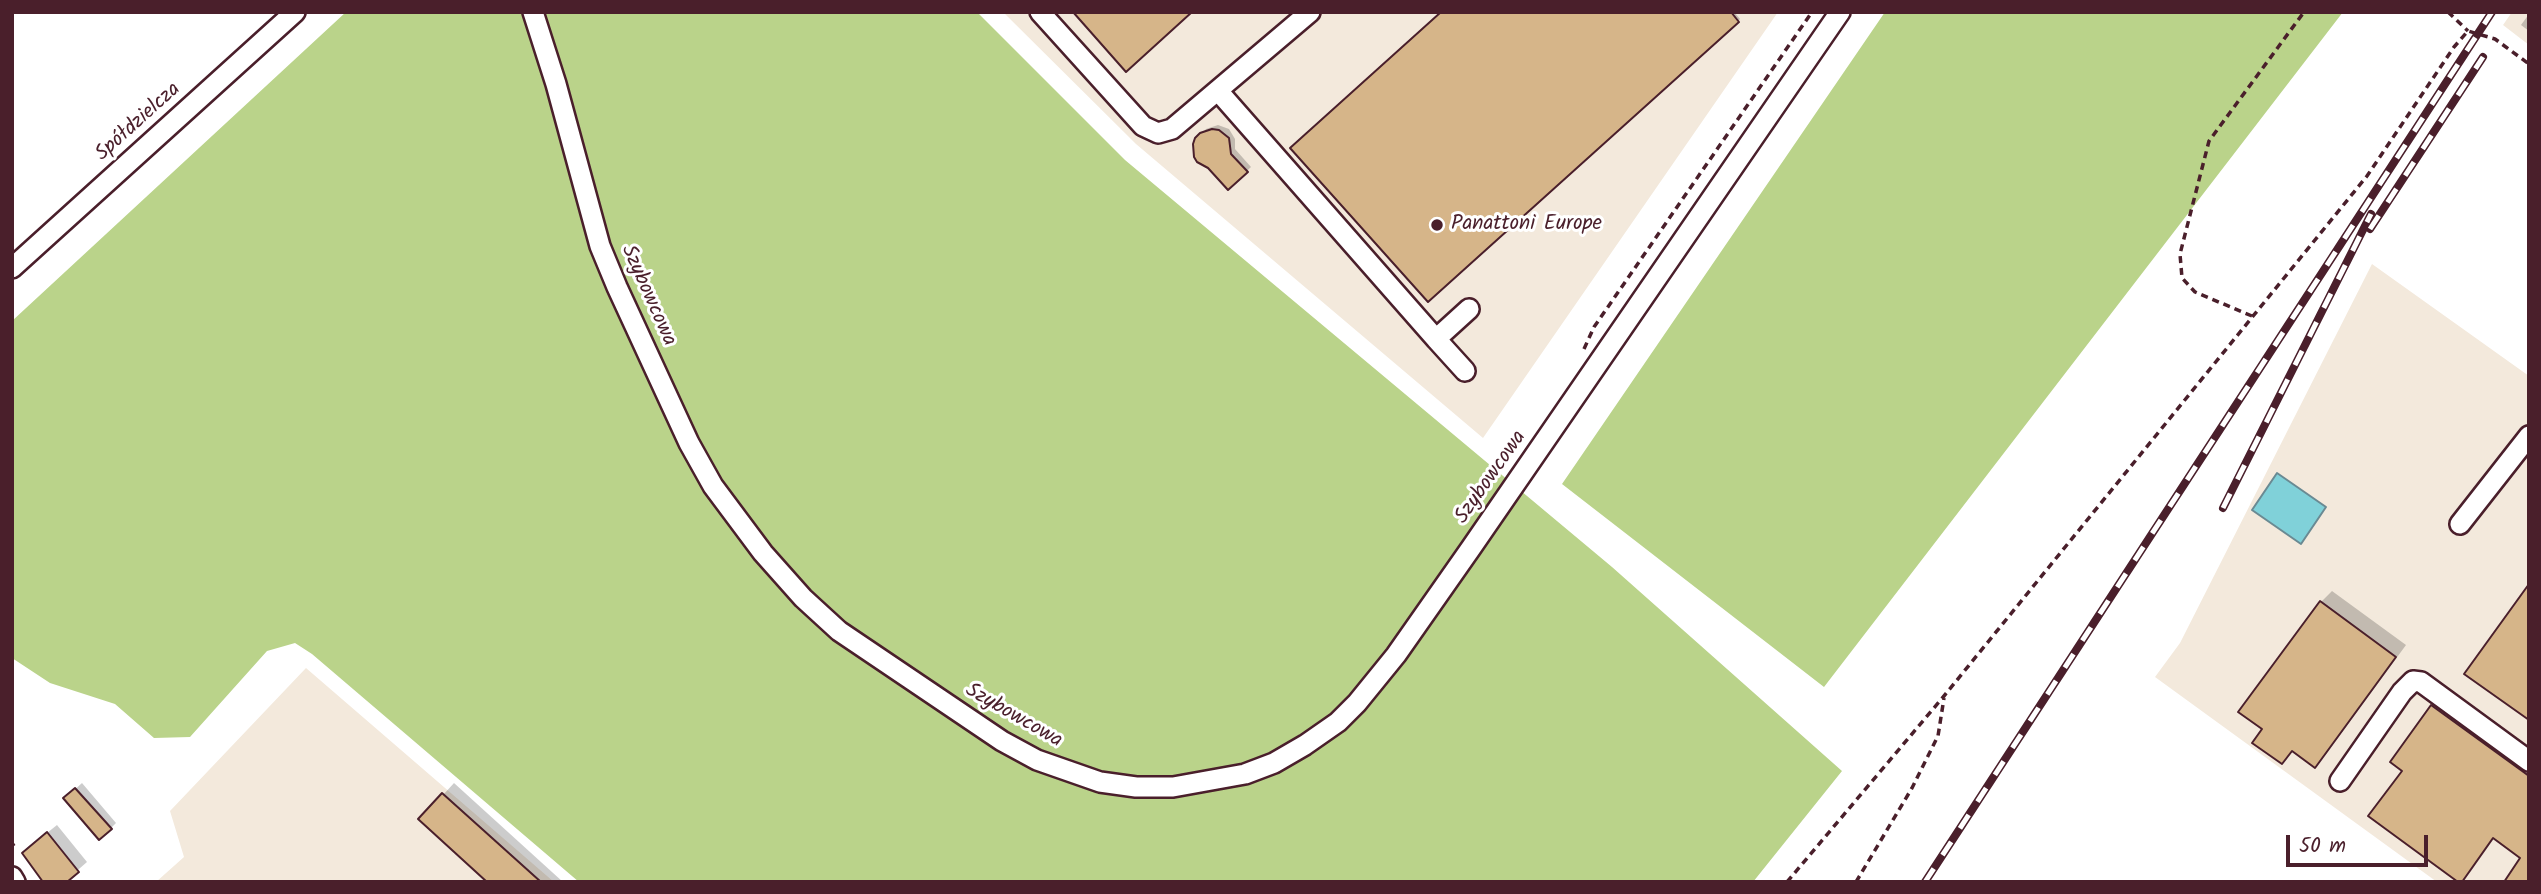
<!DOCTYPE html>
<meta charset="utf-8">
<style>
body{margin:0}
#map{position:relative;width:2541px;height:894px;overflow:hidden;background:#fff;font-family:Kalam,sans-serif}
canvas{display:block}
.frame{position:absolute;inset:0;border:14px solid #4a1f2b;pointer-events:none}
.scale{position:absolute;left:2286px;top:835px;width:142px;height:32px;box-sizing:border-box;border:4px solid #4a1f2b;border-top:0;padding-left:9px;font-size:21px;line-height:24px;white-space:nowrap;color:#4a1f2b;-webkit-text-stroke:5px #fff;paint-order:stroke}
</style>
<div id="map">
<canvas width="2541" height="894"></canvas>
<div class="frame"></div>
<div class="scale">50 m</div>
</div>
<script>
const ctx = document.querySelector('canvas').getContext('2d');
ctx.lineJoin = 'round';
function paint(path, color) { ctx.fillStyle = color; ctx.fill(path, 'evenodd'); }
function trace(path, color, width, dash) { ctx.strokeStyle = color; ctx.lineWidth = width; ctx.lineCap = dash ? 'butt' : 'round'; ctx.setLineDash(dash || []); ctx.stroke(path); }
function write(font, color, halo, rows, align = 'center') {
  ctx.font = font + ' Kalam,sans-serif'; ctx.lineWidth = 6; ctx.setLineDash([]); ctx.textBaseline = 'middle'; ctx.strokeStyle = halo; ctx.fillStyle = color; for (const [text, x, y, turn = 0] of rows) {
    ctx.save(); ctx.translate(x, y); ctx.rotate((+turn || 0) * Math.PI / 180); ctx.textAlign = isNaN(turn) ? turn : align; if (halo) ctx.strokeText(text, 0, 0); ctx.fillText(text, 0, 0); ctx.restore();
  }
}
const built = new Path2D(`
 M1003,12H1778L1483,438L1136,144Z
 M2512,12H2529V45L2503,25Z
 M2372,264L2529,376V882H2437L2155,677L2180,643Z
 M306,668L554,882H156L184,857L170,811Z`);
const green = new Path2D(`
 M346,12H977L1125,160L1612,567L1842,771L1753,882H579L312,654L295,643L267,651L190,737L154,738L115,704L50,683L12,658V321Z
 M1885,12H2343L1824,687L1562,484Z`);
const water = new Path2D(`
 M2277,473L2326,507L2301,544L2252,510Z`);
const shadow = new Path2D(`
 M1443,12H1734L1740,19L1429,299Z
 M2529,14V31L2521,25Z
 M1218,125L1229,129L1235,139V149L1251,167L1229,188L1201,134L1206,129Z
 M2332,591L2406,645L2326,754L2315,766L2294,750L2282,762L2264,729L2321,602Z
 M2443,696L2529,758V882L2522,857L2495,837L2471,871L2460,881L2404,770L2433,706Z
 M82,783L116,823L111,828L71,793Z
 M454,783L563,882H490L421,819Z
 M57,825L87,862L64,882L32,845Z`);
const building = new Path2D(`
 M1073,12H1192L1126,72Z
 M1441,12H1731L1739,22L1428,302L1290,148Z
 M1212,129L1219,130L1229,138L1231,154L1248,172L1228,190L1208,168L1197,162L1194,157L1193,144L1195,138L1200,133Z
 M2529,584V720L2464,674Z
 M2320,601L2396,657L2315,768L2292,751L2282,764L2252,743L2262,729L2238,712Z
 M2431,705L2529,776V882H2504L2520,858L2493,838L2462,882H2458L2368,816L2402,771L2390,762Z
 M75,788L112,829L99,840L63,798Z
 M442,793L541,882H487L418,819Z
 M47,832L79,872L67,882H43L22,853Z`);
const path = new Path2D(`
 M2448,12L2468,31
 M2252,316L2195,292L2182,278L2180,254L2209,141L2304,12
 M1584,349L1594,327L1812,12
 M12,843L14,846
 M1787,882L1944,696L2367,176L2454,47L2468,31L2495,39L2529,64
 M1856,882L1912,788L1938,736L1944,698`);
const minor = new Path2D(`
 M533,12L556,84L600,246L617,287L689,443L713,486L763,553L803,598L839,631L1002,741L1037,760L1100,782L1136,787H1173L1245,774L1274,763L1305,745L1338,722L1357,703L1396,655L1471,548L1840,12
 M1040,12L1143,126L1158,133L1172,129L1310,12
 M1219,92L1436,339L1469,309
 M12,268L295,12
 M1436,339L1465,371
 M2460,524L2529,436
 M2340,781L2402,692L2413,681L2421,682L2529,761
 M12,877L15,882`);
const rail = new Path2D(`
 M2370,229L2483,57
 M2223,508L2371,214
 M1925,882L2492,12`);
const markers = [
 [1437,225,7,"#4a1f2b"]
];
const streetNames = [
 ["Spółdzielcza",139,123,-42],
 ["Szybowcowa",647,296,66],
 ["Szybowcowa",1492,478,-55],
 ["Szybowcowa",1013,717,30]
];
const poiNames = [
 ["Panattoni Europe",1451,225]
];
paint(built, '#f3e9dc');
paint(green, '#bad38a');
paint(water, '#80d1d9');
trace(water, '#6a8a93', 2);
paint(shadow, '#0003');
paint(building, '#d6b589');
trace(building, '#4a1f2b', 2);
trace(minor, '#4a1f2b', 24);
trace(path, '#4a1f2b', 3.5, [7, 5]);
trace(minor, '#fff', 19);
trace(rail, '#4a1f2b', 8);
trace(rail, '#fff', 5, [16]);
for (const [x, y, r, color] of markers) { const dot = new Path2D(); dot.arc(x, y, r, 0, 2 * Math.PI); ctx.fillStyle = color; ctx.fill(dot); trace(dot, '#fff', 2.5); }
write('21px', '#4a1f2b', '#fff', streetNames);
write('21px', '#4a1f2b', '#fff', poiNames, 'left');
</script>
